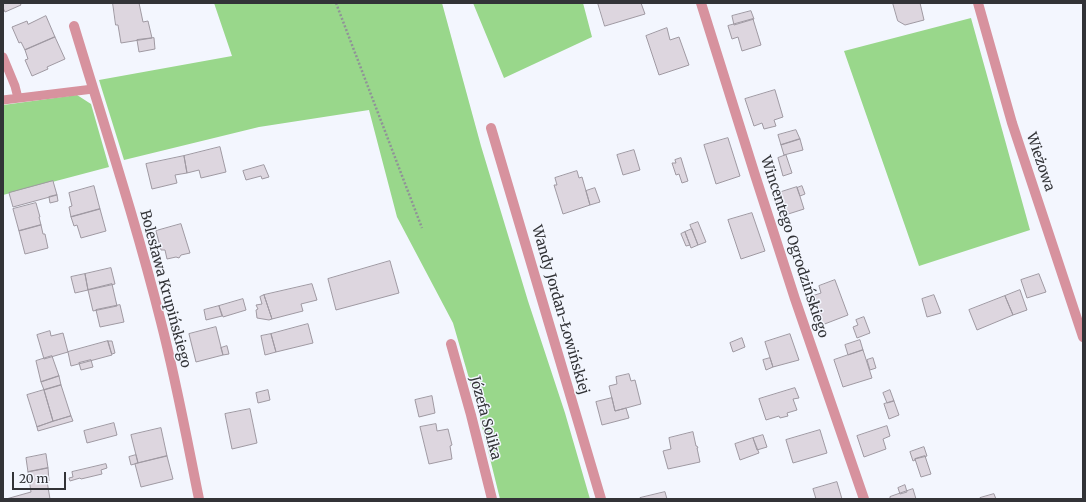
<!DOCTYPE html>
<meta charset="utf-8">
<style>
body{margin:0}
#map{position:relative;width:1086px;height:502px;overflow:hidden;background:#f3f6fe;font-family:Merriweather,serif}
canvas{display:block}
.frame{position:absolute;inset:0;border:4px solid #323337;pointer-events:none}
.scale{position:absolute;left:12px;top:472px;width:54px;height:18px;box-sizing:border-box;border:2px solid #323337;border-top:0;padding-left:5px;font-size:12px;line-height:14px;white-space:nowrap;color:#323337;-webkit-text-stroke:3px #f3f6fe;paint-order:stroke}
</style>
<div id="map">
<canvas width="1086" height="502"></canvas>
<div class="frame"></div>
<div class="scale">20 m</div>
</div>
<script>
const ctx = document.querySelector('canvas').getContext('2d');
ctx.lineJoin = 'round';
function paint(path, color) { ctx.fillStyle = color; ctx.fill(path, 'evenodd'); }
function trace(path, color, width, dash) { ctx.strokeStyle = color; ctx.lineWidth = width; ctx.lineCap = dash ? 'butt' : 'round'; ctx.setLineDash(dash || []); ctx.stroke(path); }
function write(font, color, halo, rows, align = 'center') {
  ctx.font = font + ' Merriweather,serif'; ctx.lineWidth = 3; ctx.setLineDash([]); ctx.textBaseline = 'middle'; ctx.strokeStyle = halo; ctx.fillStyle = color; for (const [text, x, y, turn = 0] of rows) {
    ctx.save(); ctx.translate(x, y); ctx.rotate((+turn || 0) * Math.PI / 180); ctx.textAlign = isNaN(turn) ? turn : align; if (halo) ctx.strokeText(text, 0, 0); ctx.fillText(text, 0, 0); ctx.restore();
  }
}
const green = new Path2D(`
 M214,3H442L481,146L528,301L565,413L590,499H500L477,406L453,323L397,217L369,110L259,127L124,160L99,80L232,56Z
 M473,3H583L592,37L504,78Z
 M971,18L1030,230L919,266L844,51Z
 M77,95L91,104L109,167L3,195V105Z`);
const building = new Path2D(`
 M3,3H20L21,5L5,12L3,8Z
 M113,3H139L143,22L148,21L152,38L121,43L118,25H116Z
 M598,3H641L645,14L605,26Z
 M893,3H920L924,20L905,25L898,21Z
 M751,11L754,19L734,25L732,16Z
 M46,16L55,37L25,50L21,42L19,43L12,27L27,21L28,24Z
 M753,19L761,45L742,51L738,37L732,39L728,26Z
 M667,28L670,40L679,37L689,65L659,75L646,36Z
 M55,37L65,59L47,67L48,69L32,76L25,60L28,59L25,50Z
 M154,38L155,49L139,52L137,40Z
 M775,90L783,117L774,120L776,126L764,129L762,123L754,126L745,99Z
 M796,130L800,139L781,145L778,135Z
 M728,138L740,176L716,184L704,145Z
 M800,139L803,150L784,155L781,145Z
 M220,147L226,172L201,178L199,170L187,173L184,156Z
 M634,150L640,170L623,175L617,155Z
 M786,155L792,173L783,176L778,158Z
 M184,156L187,173L175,175L177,183L152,189L146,164Z
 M681,158L688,181L682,183L679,174L676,175L672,163H676L675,160Z
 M264,165L269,177L262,179L261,176L246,180L243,171Z
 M577,171L579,178L582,177L590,205L563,214L554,185H557L555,178Z
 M53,181L57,195L13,207L9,193Z
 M94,186L100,209L71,217L69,207L72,206L69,193Z
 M802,186L805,194L800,196L797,188Z
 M797,187L804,209L782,216L775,194Z
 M595,188L600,202L590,205L586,191Z
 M57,195L58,201L50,203L49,197Z
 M36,203L40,217H39L41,225L19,231L13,209Z
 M100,209L106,231L81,238L77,225L74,226L71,217Z
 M752,213L765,251L741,259L728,220Z
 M698,222L706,242L698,245L690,225Z
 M181,224L190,253L181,255L179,258L176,257L167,259L165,250H161L156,231Z
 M41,225L43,234H45L48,248L25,254L19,231Z
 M692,229L698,245L691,248L685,232Z
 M685,232L690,245L686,246L681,234Z
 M390,261L399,293L336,310L328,279Z
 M111,268L115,284L88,290L85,274Z
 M85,274L88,290L75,293L71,277Z
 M1039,274L1046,292L1027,298L1021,280Z
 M835,280L848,315L822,325L812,296L821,293L819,286Z
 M112,284L117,306L93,311L88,290Z
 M312,284L317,300L301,304L303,311L272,319L264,295Z
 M1020,290L1027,310L1013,315L1005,296Z
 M264,295L272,319L269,320L257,318L256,310L258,309L256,305L262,304L260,297Z
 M934,295L941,313L927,317L922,299Z
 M1005,296L1013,315L977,330L969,310Z
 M243,299L246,310L223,317L219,306Z
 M120,305L124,322L100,327L96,310Z
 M219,306L222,316L206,320L204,310Z
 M864,317L870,333L857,338L853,327L858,325L856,320Z
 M308,324L313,343L276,352L271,334Z
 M216,327L223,355L196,362L189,334Z
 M50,331L51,336L63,333L68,352L44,359L37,335Z
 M271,334L276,352L265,355L261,336Z
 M790,334L799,360L773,367L765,342Z
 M742,338L745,347L733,352L730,343Z
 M860,340L863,350L848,355L845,345Z
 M108,341L112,355L71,366L68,352Z
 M108,341H112L115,353L112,354Z
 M227,346L229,354L223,355L221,348Z
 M863,350L872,378L843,387L834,360Z
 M52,356L59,376L41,382L36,361Z
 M770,358L773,367L766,370L763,360Z
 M873,358L876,368L870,370L867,360Z
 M91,360L93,367L81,370L79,363Z
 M629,374L631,381L635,380L641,404L615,411L609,386L617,384L616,377Z
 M59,376L61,385L44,390L41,382Z
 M61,385L71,416L53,421L44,390Z
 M795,388L799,398L793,399L797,410L787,413L788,416L780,418L779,416L766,420L759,399Z
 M44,390L53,421L37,427L27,395Z
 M268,390L270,400L258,403L256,393Z
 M890,390L894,401L887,403L883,393Z
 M432,396L435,413L419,417L415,400Z
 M612,398L615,411L626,408L629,418L602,425L596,402Z
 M894,401L899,415L889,419L884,404Z
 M250,409L257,443L232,449L225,414Z
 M71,416L73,421L38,431L37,427Z
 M114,423L117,435L87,443L84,431Z
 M436,424L437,431L448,429L452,445L450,446L452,459L429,464L420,427Z
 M887,426L890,436L883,439L886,449L864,457L857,436Z
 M161,428L167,456L138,463L131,435Z
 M820,430L827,453L793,463L786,440Z
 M693,432L696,446H697L698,448H697L700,462L668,469L663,451L671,449L669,438Z
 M763,435L767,447L757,450L753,438Z
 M753,438L759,453L740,460L735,444Z
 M924,447L927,456L915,459V460L913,461L910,452Z
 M46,454L48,468L28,472L26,458Z
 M136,455L138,463L131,465L129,457Z
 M167,456L173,479L141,487L135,464Z
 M925,456L931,474L921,477L915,459Z
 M106,464L107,468L101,470L102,474L81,479L80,478L70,481L69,478L73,477L72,472Z
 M48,468L49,481H47L50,499H6L31,492L28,472Z
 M837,482L842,499H816L813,489Z
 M905,485L907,492L900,494L898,488Z
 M913,489L916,499H890V497Z
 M665,492L667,499H640V498Z
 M994,494L996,499H980V498Z`);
const path = new Path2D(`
 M336,3L422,228`);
const service = new Path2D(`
 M3,57L15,86L18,98
 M3,100L93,89`);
const minor = new Path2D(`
 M701,3L755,175L795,299L864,499
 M978,3L1012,123L1083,337
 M74,26C104,125 136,222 161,322C176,380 187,440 199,499
 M491,128L601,499
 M451,344L471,415L492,499`);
const streetNames = [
 ["Wieżowa",1040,162,71],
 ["Wincentego Ogrodzińskiego",794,247,72],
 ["Bolesława Krupińskiego",165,289,75],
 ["Wandy Jordan-Łowińskiej",560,310,74],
 ["Józefa Solika",485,418,75]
];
paint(green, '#99d78b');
paint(building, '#ddd6df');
trace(building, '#9f99a2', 1);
trace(path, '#909298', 2.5, [2, 2]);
trace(service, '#d7929e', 9);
trace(minor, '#d7929e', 10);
write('14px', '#323337', '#f3f6fe', streetNames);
</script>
